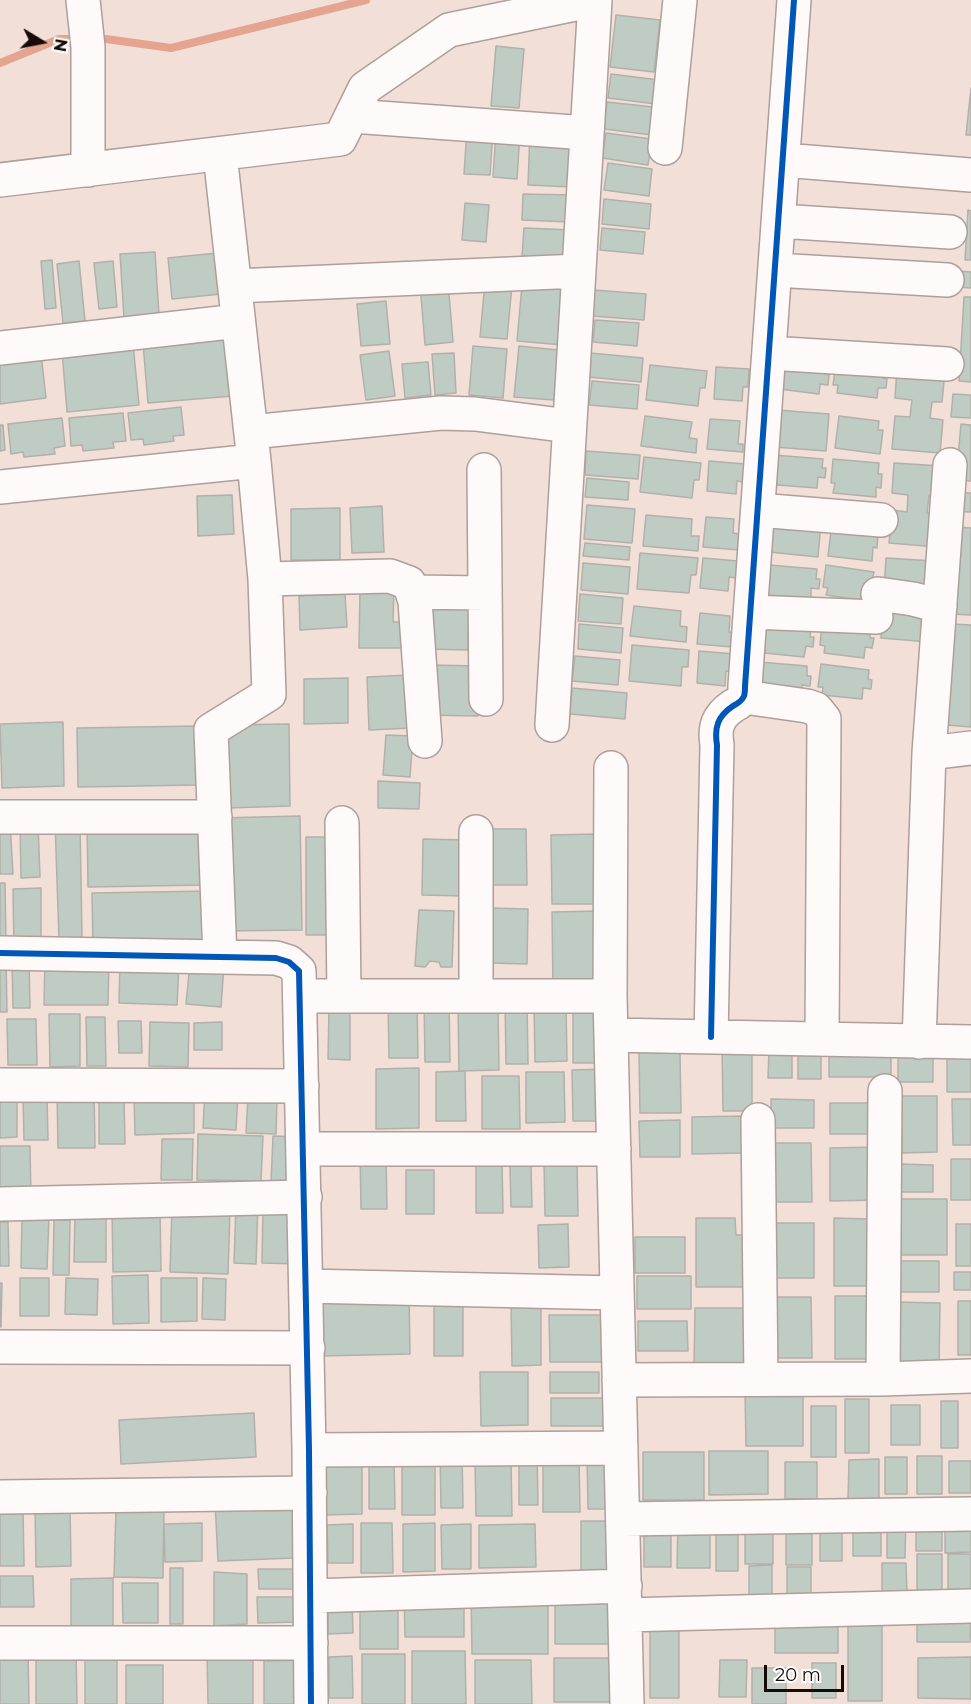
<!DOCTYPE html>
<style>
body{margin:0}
#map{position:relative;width:971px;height:1704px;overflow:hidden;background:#f2dfd8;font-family:Montserrat,sans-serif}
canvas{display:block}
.north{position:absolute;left:12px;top:12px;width:60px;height:60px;-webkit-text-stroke:4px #fff;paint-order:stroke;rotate:100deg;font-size:16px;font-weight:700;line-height:24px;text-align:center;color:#160b07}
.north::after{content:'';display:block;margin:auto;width:21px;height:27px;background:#160b07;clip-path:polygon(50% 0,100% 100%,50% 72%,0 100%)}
.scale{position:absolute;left:764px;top:1665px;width:80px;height:27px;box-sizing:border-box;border:3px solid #160b07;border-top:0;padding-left:8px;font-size:18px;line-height:21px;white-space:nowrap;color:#160b07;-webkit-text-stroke:4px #fff;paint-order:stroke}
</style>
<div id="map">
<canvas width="971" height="1704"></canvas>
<div class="north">N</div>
<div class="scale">20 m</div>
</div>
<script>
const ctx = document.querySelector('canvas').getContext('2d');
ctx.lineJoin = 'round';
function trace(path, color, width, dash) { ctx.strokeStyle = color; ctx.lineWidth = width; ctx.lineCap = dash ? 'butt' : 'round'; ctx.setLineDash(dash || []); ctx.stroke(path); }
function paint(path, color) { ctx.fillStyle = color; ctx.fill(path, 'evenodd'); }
const stream = new Path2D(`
 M94,39H106L171,48L366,0
 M0,63L59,39H81`);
const building = new Path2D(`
 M616,15L660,20L654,72L610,67Z
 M496,46L524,49L519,108L491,106Z
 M611,74L659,80L656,104L608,98Z
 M971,88V135H966Z
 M607,102L663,108L660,136L604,129Z
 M467,129L493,131L490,175L464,174Z
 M530,131L575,133L572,187L528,185Z
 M496,132L520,133L517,179L493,177Z
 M606,133L652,139L648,165L602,158Z
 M608,163L652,169L649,196L604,190Z
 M523,194L572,195L570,222L522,220Z
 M604,199L651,204L649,229L602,224Z
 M465,203L489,205L486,242L462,240Z
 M968,210L971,211V260H965Z
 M524,228L573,230L572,259L522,256Z
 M602,228L645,232L643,254L600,250Z
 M155,252L159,315L124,318L120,254Z
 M217,253L221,294L172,299L168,258Z
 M52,260L56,308L45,309L41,261Z
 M79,261L85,321L63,323L57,264Z
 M113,261L117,307L99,309L94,263Z
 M958,271L971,272V288L957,287Z
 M448,281L453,342L425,345L420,284Z
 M485,282L512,285L507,339L480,337Z
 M522,285L567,289L563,345L517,341Z
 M594,290L646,294L644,320L592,316Z
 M964,297H971V382L959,381Z
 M386,301L390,344L361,346L357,304Z
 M595,320L639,323L637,346L593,342Z
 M228,336L233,396L148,403L143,343Z
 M133,344L139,405L67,412L62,351Z
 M473,346L507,349L503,398L469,395Z
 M519,346L558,350L554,400L514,397Z
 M389,351L395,396L366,400L360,355Z
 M454,353L456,393L435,395L432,354Z
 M590,353L643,358L641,382L588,377Z
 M41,354L46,398L0,404V358Z
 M778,359L826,365L825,374L829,375L828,385L820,384L819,394L779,389Z
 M428,362L431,395L405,398L402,364Z
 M836,363L884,369L883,378L887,379L886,388H878L877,398L837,393L838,385H833Z
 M650,365L707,371L705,388H700L698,406L646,400Z
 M716,367L749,369L748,387H743L742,401L714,399Z
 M897,368L945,372L942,402H932L930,418L943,420L940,453L892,449L895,416L910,417L912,400L895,398Z
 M592,381L639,385L637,409L589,405Z
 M953,394L971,395V418L951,417Z
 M181,407L184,435L173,436L174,441L144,445L143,439L131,440L128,413Z
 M777,410L829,414L826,451L774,447Z
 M123,413L126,441L113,442L114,448L83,451L82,445L71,446L69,418Z
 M645,416L692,422L689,438L697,439L696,453L641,446Z
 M839,416L879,421L878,430H883L880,454L835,448Z
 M62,418L65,446L54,448L55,454L24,457L23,452L11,454L8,424Z
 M710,419L740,421L738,444H743V452L707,449Z
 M961,424L971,425V481L956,480Z
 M0,425H3L5,450L0,451Z
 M586,451L640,455L638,479L585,475Z
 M774,455L823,459L822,468H826L825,478L818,477L817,488L777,485V477H773Z
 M644,457L701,463L699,480H694L692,498L640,492Z
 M833,459L879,463L878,474H882L881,488L876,487V497L833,493L835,483H831Z
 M709,461L745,464L743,482L737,481L736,494L707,491Z
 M894,463L942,466L939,497L929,496L927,513L940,514L937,547L889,543L892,510L907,512L908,495L892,493Z
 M587,478L629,482L628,500L585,497Z
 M953,492L971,493V512L951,511Z
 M232,495L234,534L198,536L197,496Z
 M587,505L635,509L632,543L584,539Z
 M382,506L384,552L352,553L350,508Z
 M340,508V560H291V509Z
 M646,515L692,519L691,536H699L698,551L643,546Z
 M706,517L734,519L733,533L740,534L739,550L703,547Z
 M772,518L821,522L818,557L769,552Z
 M832,523L878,535L877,548L873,547L872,561L828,556Z
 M955,527L971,528V615L950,614Z
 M585,543L630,547L629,560L583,556Z
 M640,553L698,558L696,575H691L689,593L637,589Z
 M703,558L738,561L737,578L729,577L728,591L700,588Z
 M886,558L934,561L929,642L881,638Z
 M583,563L630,567L628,594L581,590Z
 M769,565L817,569L816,579H820L819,589L811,588V599L766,595Z
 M826,565L874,572L867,601L826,595L828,588L823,587Z
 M360,589H394L393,622H404V648H359Z
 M345,594L347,627L300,630L299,596Z
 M580,594L623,598L621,624L578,621Z
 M426,595L469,596L468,650L425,649Z
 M634,606L681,611L680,626L687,627L686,642L630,636Z
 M700,613L730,616L729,632L734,633L732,647L697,644Z
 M762,623L811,628L810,637H814L813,647L806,646L804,657L764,653L765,645L760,644Z
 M822,623L870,628V638H874L872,648L865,647L864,658L824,653L825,646L820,645Z
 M579,624L623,628L621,653L578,649Z
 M952,624L971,625V727L946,725Z
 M632,645L689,650L688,667H682L681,686L629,681Z
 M699,651L735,654L733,672L726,671L725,686L697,683Z
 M575,656L620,660L618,685L572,681Z
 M759,662L807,666V676H811L810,686L802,685L801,696L757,684Z
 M821,664L869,670L868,679L872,680L871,689L863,688L862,699L822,695L823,687H818Z
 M428,665L480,666L478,716L427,715Z
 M410,675L411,728L369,730L367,677Z
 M348,678V723L304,724V679Z
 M572,688L627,693L625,719L570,714Z
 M63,722L64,786L2,788L0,724Z
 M289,724L290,806L227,808L226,725Z
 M197,726L198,785L78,787L77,728Z
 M386,735L413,736L410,777L383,775Z
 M378,781L420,783L419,809L378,808Z
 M300,816L302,930L221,931L219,818Z
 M204,819L205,885L88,887L87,822Z
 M10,822L13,874H0V823Z
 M38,822L40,877L21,878L20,824Z
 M55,822H80L82,938L59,939Z
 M490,829H526L527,885H490Z
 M595,834L596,904H552L551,835Z
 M306,837H337V935H306Z
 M423,839L464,840L463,896L422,895Z
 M0,883H5L6,944H0Z
 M41,888V950L14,951L13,889Z
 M210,891L211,945L93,947L92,893Z
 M491,908L528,909L527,964L490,963Z
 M419,910L454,911L452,967H441L439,962L430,961L425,967L415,966Z
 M601,911L602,989L553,990L552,912Z
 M6,958L7,1012H0V959Z
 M45,959L109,960L108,1005H44Z
 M12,961H29L30,1008H13Z
 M120,962L179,965L177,1005L119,1003Z
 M190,963L224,965L221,1007L186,1004Z
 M505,998H527L528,1064H506Z
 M449,999L450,1062H425L424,1000Z
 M417,1001L418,1058H389L388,1002Z
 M573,1002H605L606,1063H573Z
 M566,1003L567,1061L535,1062L534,1004Z
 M458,1004H498L499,1070L459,1071Z
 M329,1007L350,1008V1060L328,1059Z
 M49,1014H80V1066L50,1067Z
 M86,1017H105L106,1066H87Z
 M7,1019H36L37,1065H8Z
 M118,1021H141L142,1053H119Z
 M150,1022L189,1023L188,1067L149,1066Z
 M222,1022V1050H194V1023Z
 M752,1046V1111H723L722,1047Z
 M798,1047H821V1079H798Z
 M769,1049H792V1078H768Z
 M680,1051L681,1113H640L639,1052Z
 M898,1051L933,1052V1082H898Z
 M947,1051H971V1092H947Z
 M829,1052H891V1077H829Z
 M419,1068V1128L376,1129V1069Z
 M608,1069L609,1121H573L572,1070Z
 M465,1071L466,1121H436V1072Z
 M526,1072H564L565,1122L526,1123Z
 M482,1076H519L520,1129H482Z
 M17,1089V1137L0,1138V1090Z
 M94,1089L95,1148H58L57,1090Z
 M205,1091L238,1093L236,1130L203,1128Z
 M194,1093V1133L135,1135L134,1094Z
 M47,1095L48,1140H24L23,1096Z
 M99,1095H124L125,1144H99Z
 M902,1096H937V1152L902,1153Z
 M248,1097L277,1099L276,1134L246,1133Z
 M771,1099L814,1100V1128H771Z
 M952,1099H971V1145H953Z
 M830,1103H879V1134H830Z
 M744,1116V1153L692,1154V1117Z
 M680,1120V1157H640L639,1121Z
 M198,1134L263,1136L261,1181L197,1180Z
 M273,1136L299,1137L297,1184L271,1183Z
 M162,1139H193L192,1180H161Z
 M775,1143H811L812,1202H775Z
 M0,1146H30L31,1199L0,1200Z
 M880,1147V1200L830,1201V1148Z
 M360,1151H386L387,1209H361Z
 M951,1159H971V1200H951Z
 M577,1160L578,1216H545L544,1161Z
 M502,1162L503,1213H476V1163Z
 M901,1164L933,1165V1192H900Z
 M510,1165H531L532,1207H511Z
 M406,1170H434V1214H406Z
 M899,1199H947V1255H899Z
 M236,1203H258L256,1264L234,1263Z
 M263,1205L300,1206L298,1264L262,1263Z
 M172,1208L230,1209L228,1274L170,1272Z
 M112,1209H160L161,1271L113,1272Z
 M75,1213L106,1214V1262H74Z
 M22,1217H49L47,1269L21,1268Z
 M696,1218H735L736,1235H749L748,1287H696Z
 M834,1218L869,1219L868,1286H834Z
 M54,1220H70L69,1275H53Z
 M0,1222H8L9,1266H0Z
 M772,1223H814V1278H772Z
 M568,1224L569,1267L539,1268L538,1225Z
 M956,1224H971V1266H956Z
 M635,1237H685V1273H635Z
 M896,1261H939V1292H896Z
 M954,1272H971V1290H954Z
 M148,1275L149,1323L113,1324L112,1276Z
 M637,1276H691V1309H637Z
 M20,1278H49V1316H20Z
 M66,1278L98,1279L97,1315L65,1314Z
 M161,1278H197V1321L161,1322Z
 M203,1278L226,1279L225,1320L202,1319Z
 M0,1283H2L1,1327H0Z
 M321,1294H409L410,1354L321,1356Z
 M835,1296H870V1359H835Z
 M775,1297H811L812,1358H776Z
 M434,1301H463V1356H434Z
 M958,1301H971V1355H958Z
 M895,1302L940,1303L939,1366H895Z
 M541,1303V1365L512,1366L511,1304Z
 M695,1308H756V1364L694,1365Z
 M549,1315H612L613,1362H550Z
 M638,1321H687L688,1351H638Z
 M480,1372H528V1425L481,1426Z
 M550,1372H599V1393H550Z
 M803,1390V1446H746L745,1391Z
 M551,1398H613L614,1426H551Z
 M845,1399H869V1453H845Z
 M941,1401H958V1448H941Z
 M891,1405H920V1445H891Z
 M811,1406H836V1457H811Z
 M254,1413L256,1457L121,1464L119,1420Z
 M462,1450L463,1508H441L440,1451Z
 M519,1450H537L538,1505H519Z
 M709,1451H768V1494L709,1495Z
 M643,1452H704V1500H643Z
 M587,1454H615V1509H588Z
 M324,1456H362V1514L324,1515Z
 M435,1456V1515H402V1457Z
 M579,1456L580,1512H543V1457Z
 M917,1456H942V1494H917Z
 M369,1457H394L395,1509H369Z
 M885,1457H907V1494H885Z
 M879,1459V1500H848L849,1460Z
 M475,1460H511L512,1516H476Z
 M949,1461H971V1493H949Z
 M785,1462H817V1499H785Z
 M292,1498L294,1558L218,1561L215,1501Z
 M70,1504L71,1566L36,1567L35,1505Z
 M0,1507H23L24,1566H0Z
 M116,1508L164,1509L163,1578L114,1577Z
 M887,1515H906L905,1558H887Z
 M916,1516H942V1551H916Z
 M820,1517H842V1561H820Z
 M881,1517V1556H853V1518Z
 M945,1517L971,1518V1552L945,1553Z
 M745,1518H773V1564H745Z
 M786,1518L812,1519V1565H786Z
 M581,1521H616L615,1574H581Z
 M644,1522L671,1523V1567H644Z
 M678,1522H710V1568H677Z
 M202,1523V1561L165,1562L164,1524Z
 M361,1523H392L393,1573H361Z
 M435,1523V1571L403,1572V1524Z
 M716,1523H738V1571H716Z
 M353,1524V1563H328L327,1525Z
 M471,1524V1569H442L441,1525Z
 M535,1524L536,1567L479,1568V1525Z
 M917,1554H942V1597H917Z
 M948,1554H971V1599H948Z
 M882,1563H906L907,1595H882Z
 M772,1565V1598H749V1566Z
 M787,1567H811V1595H787Z
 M170,1568H183V1624H170Z
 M258,1569H293V1589H259Z
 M214,1572L247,1574V1624L214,1626Z
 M0,1576H33L34,1607H0Z
 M113,1578V1629L71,1630V1579Z
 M122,1583H158V1623H123Z
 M548,1590V1654H472L471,1593Z
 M555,1590H618V1644H555Z
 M464,1592V1637H405L404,1594Z
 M360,1596H398V1649H360Z
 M257,1597H297V1622L258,1623Z
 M328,1597H352L353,1633L328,1634Z
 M917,1613H971L970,1642H917Z
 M775,1614H838V1653H775Z
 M848,1616H882V1701H848Z
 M650,1620H679V1698H650Z
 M76,1650L77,1704H36V1651Z
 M412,1651H465L466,1704H412Z
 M28,1652L29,1704H0V1653Z
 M253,1652V1704H208L207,1653Z
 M362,1654H405V1704H362Z
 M352,1656L353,1698H329V1657Z
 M971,1657V1699L918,1698V1658Z
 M85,1658H117V1704H85Z
 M554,1658H613V1702H554Z
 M303,1660V1704H264V1661Z
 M475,1660H531L532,1704H475Z
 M720,1660H747L746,1697H719Z
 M812,1663H836V1698H812Z
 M126,1665H163V1704H126Z
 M752,1668H786V1704H752Z`);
const minor = new Path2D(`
 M83,0L88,47V170
 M352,116L587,133
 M665,148L680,0
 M220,154L254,461L265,579L269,694L211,730L220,957
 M783,160L971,175
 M0,180L340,139L365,88L449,30L594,0
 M779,221L950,232
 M775,270L947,280
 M235,286L579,271
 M0,348L238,321
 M769,353L947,364
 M251,432L441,413L475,414L569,426
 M484,470L486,699
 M0,487L254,461
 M758,510L881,520
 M265,579L390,576L409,583L415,601L425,741
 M412,592L485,593
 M878,594L913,599L940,606
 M751,612L876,617
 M744,697L807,706L816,709L824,719L822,1039
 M552,725L595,0
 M929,753L971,748
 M611,768L610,996L627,1704
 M0,817H215
 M342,823L344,996
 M476,832V996
 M0,953L276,958L289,962L299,971L309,1450L311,1704
 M300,996H610
 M611,1035L971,1042
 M711,1037L717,745C714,727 718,716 733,706C737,704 742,701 744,696C745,693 745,689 745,686L794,0
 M919,1042L929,753L950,465
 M0,1085L302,1086
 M758,1120L761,1379
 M304,1149H614
 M0,1204L305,1197
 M306,1286L617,1293
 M0,1347L308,1348
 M883,1379L885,1091
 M619,1380L883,1379L971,1376
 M309,1450L621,1448
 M0,1497L310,1493
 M623,1519L971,1514
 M311,1596L625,1586
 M625,1615L971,1606
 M0,1643H311`);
const cycleway = new Path2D(`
 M0,953L276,958L289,962L299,971L309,1450L311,1704
 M711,1037L717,745C714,727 718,716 733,706C737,704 742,701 744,696C745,693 745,689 745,686L794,0`);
trace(stream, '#e5a48f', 8);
paint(building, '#bfccc3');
trace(building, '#b2b0aa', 1.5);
trace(minor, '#ae9f9a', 36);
trace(minor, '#fdfaf9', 33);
trace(cycleway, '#0057b8', 6);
</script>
